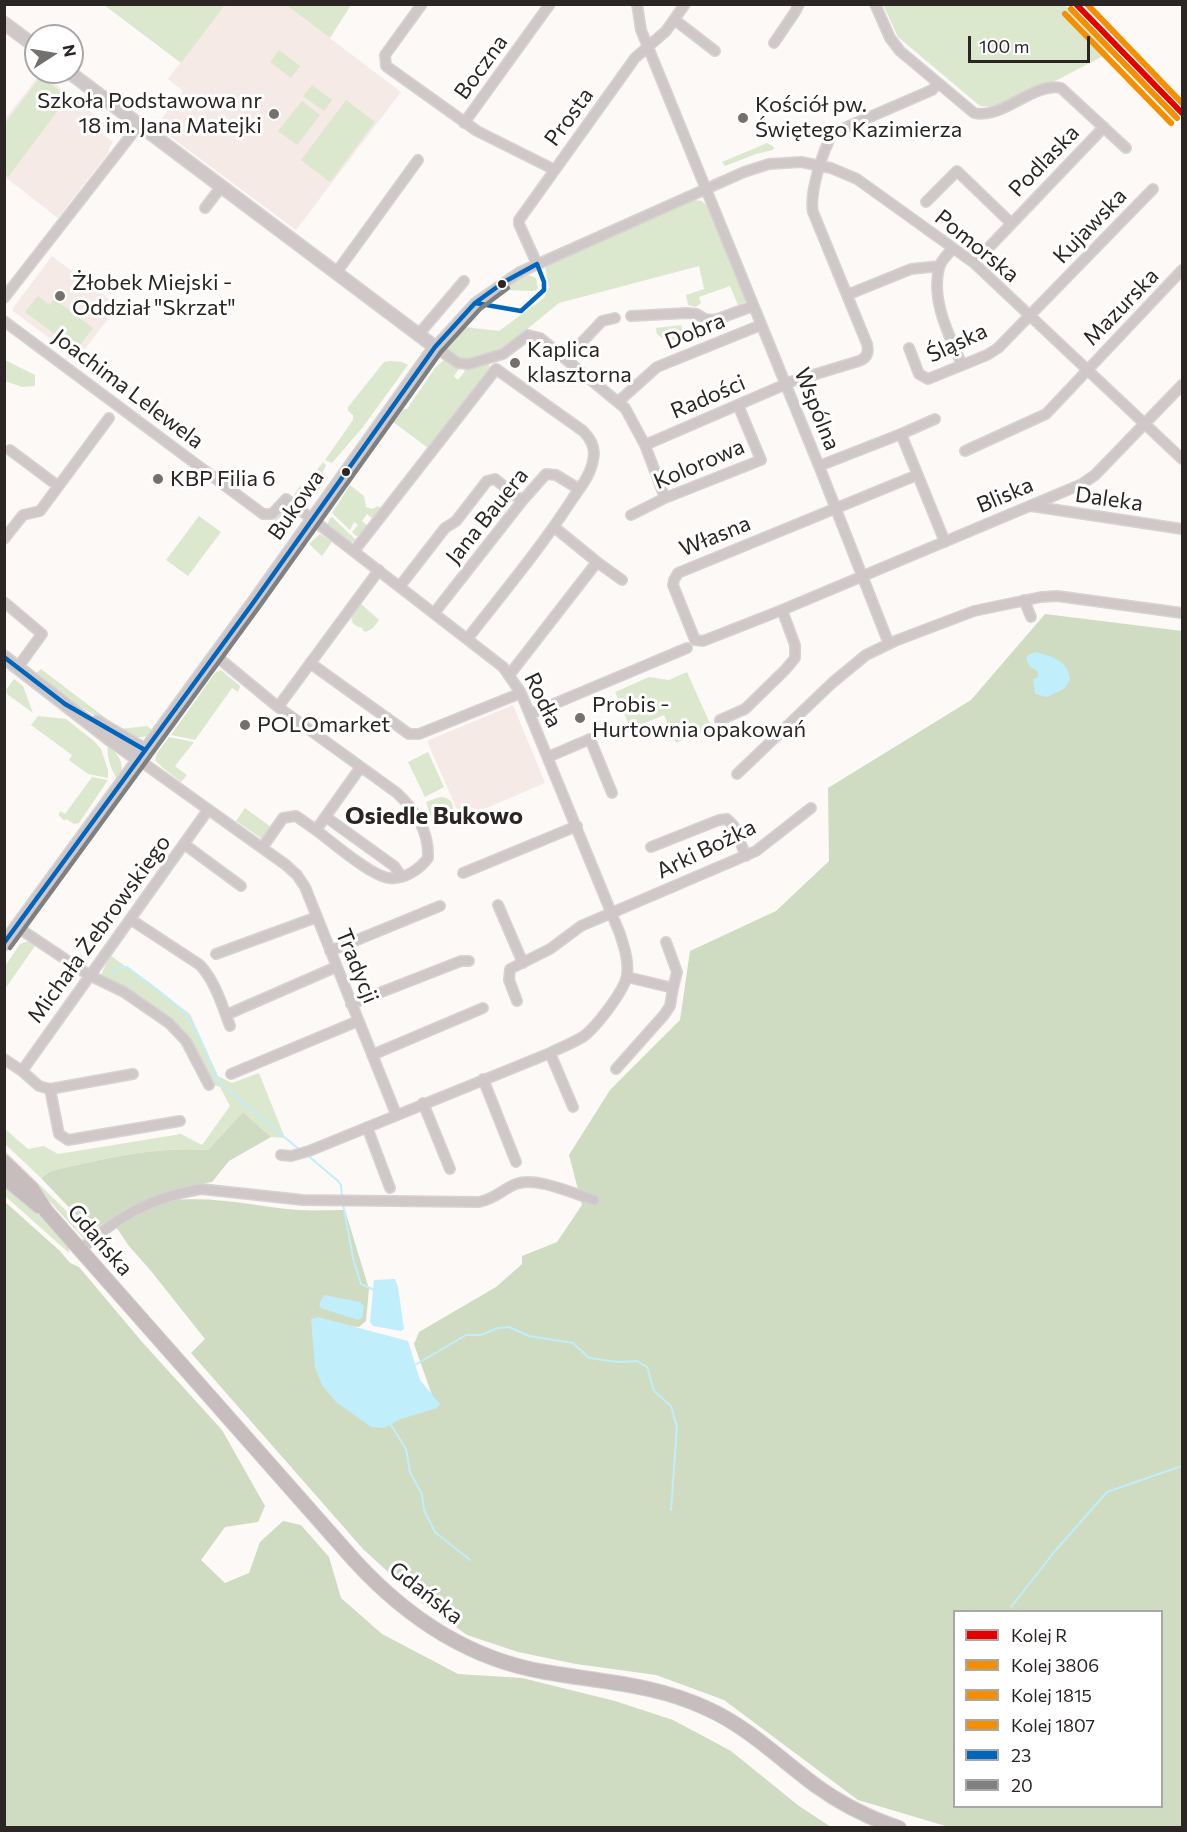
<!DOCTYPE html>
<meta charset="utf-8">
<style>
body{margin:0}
#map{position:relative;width:1187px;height:1832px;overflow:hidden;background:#fcf9f7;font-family:Commissioner,sans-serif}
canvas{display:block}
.frame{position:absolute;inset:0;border:6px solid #2b2624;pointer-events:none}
.legend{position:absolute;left:953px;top:1610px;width:210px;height:198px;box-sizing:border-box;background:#fff;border:2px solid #aaa8a7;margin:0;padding:8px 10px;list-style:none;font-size:18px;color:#2b2624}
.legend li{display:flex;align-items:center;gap:12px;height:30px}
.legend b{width:30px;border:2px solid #aaa8a7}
.north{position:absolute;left:24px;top:24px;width:60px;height:60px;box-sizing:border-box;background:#fff;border:2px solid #aaa8a7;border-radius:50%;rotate:78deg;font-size:16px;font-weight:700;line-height:24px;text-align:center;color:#2b2624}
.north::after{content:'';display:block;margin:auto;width:21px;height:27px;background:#74706e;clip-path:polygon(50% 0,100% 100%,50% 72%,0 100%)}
.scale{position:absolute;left:968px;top:36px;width:122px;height:27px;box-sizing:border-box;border:3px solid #2b2624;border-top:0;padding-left:8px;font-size:18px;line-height:21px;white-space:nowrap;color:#2b2624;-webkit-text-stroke:4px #fff;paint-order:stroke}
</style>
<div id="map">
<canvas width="1187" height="1832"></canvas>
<div class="frame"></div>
<ul class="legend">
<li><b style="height:8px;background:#e50000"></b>Kolej R</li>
<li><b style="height:8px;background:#f48f02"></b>Kolej 3806</li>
<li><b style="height:8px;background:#f48f02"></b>Kolej 1815</li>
<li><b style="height:8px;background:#f48f02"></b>Kolej 1807</li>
<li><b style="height:8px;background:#0065bd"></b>23</li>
<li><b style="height:8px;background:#808080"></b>20</li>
</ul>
<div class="north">N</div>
<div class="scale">100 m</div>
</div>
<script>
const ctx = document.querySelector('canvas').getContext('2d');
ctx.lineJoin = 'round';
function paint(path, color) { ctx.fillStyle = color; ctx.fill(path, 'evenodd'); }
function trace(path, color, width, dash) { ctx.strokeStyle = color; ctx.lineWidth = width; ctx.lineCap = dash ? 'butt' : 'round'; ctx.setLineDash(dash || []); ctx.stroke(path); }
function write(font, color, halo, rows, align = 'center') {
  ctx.font = font + ' Commissioner,sans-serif'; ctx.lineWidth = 6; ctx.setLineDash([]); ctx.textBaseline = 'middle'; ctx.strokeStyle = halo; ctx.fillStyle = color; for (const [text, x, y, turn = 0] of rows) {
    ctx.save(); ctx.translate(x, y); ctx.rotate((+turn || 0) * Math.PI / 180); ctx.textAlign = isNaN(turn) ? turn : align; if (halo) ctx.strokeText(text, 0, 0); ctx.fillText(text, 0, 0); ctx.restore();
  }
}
const built = new Path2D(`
 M225,5H286L401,92L296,230L156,126L183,91L168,79Z
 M41,73L106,124L100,132L113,142L109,148V152L58,218L5,177L4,120Z
 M52,256L118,306L78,358H76L13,311V308Z
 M513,705L545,783L461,819L427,741Z`);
const green = new Path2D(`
 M104,5H225L181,63Z
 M286,5H351L330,38Z
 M883,5H1065L1111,52L1059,79L995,107L980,106L898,37Z
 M279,50L300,66L291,78L270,62Z
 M41,76L68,97L8,177L5,174V123Z
 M312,85L332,100L324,111L303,96Z
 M346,100L375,122L330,182L301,160Z
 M302,101L320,115L297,145L278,131Z
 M767,143L774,147L773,150L756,154L725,166L722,162Z
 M694,200L702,201L707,206L747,301L738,305L730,286L699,297L701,303L696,307L688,305L686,295L704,289L699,266L559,303L499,352L464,361L445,349L444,344L456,329L465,327L499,331L544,298L549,287L545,266Z
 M526,274L536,278L538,288L535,291L501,290Z
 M38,296L49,305L54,299L93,328L76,350L25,312Z
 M681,325L685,338L666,341L657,334L656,328Z
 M445,359L462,367L459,369L454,376L458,380L465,371L463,369L464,368L487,362L490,367L428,448L393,422V420L404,409H407L435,368Z
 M5,360L35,375V386L22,387L5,381Z
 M390,361L402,362L408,365L363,427L332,463L325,460L353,420V415L348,411V407L384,362Z
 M323,462L326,465L323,472L326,476L318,492L305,503L301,502L299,504L294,497L295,493L301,485L304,487Z
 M350,485L364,496L366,507L372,509L378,506L382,509L374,520L367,514L362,521L369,527L362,535L356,536L352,532L358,525L354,522L350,530L332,513Z
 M289,507L294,511V518L272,526L271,525L283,509Z
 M199,516L221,532L188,576L166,560Z
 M332,517L357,541L350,542L327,525L330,518Z
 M320,534L332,542L322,556L309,544Z
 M359,602L379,620L373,628L366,632L362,630L363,628C345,625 352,612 359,602Z
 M41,669L111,722L112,726L71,701L35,674Z
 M221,670L240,686L238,692L232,688L195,740L171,735L215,673Z
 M687,672L712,728L676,743L664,715L631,729L615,692L649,677L669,680Z
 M14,679L23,686L33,713L7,694L6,690Z
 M38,716L66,719L94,741L101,749L108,770V778L88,774L69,760L72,755L31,725Z
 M147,726L154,731C141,742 133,737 120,729Z
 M169,737L194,742L175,766L187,775L181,782L163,768L155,760L157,753Z
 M108,746C120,755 126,766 118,780C112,773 106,755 108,746Z
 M428,752L444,787L425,797L408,762Z
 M92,777L108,780L79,823L74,824L66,819L64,821L59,815L60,811L65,814Z
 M440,797C453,798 453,804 454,815L434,828L426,802Z
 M245,808L271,827L262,839L236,821Z
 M28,941L35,946L5,989V966L20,944Z
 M110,955L190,1014L218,1076L232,1083L259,1073L285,1138L271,1137L243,1112L208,1150C154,1146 103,1159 51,1171L41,1178L5,1144L4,1128L28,1149L44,1146L58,1154L181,1134L202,1145L230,1106L220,1087L214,1085L191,1039L168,1015L101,975Z
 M4,1150L88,1232L89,1238L84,1239L34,1184L5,1155Z
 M4,1183L39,1215L69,1248V1253L5,1196Z`);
const forest = new Path2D(`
 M1045,614L1182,631V1827H949L858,1800L724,1700L656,1675L576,1664L518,1652L467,1635L422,1603L363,1549L191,1353L205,1339L151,1271L129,1246L116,1227C162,1180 241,1206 299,1210C314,1211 330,1210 345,1210L369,1289L366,1321L359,1327L315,1322L433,1398L414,1344L419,1332L496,1287L522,1264V1256L557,1242L582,1205L569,1155L610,1090L680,1020L690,951L776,911L829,861L828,788L971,700ZM954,1612H1162V1806H954Z
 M243,1112L271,1137L229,1161L212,1182L189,1186L159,1195L136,1206L97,1227L84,1223L41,1178L51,1171C103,1159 154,1146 208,1150Z
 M4,1201L60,1251L70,1263L79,1267L143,1343L222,1430L265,1506L258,1522L225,1527L201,1560L225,1583L249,1573L260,1542L283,1521L301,1525L329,1557L341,1598L382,1634L458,1674L522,1678L615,1701L673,1720L731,1751L799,1806L831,1827H5Z`);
const water = new Path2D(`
 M1036,652C1052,657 1069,660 1070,680L1064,689L1047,697L1035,694L1033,679L1038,677V672C1032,667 1028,667 1026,658L1030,654Z
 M395,1279L398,1287L404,1329L401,1331L373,1326L370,1322L374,1280Z
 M324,1295L360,1302L364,1306L362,1318L358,1320L321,1308L319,1304Z
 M318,1317L408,1341L420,1380L440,1404L437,1408L401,1419L384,1428L371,1427L336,1402L322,1385L315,1368L311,1319Z`);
const stream = new Path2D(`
 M112,974L119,968L127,967C142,979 173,999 185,1014C202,1034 207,1062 221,1084L301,1151
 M306,1154L338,1181L341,1185L342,1198
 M343,1204L353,1258L361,1284L374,1290
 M415,1365L466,1335H481L498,1328L509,1327L529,1336L573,1343L589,1358L618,1362L637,1361L647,1367L654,1391L671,1406L677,1427L671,1510
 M391,1425L406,1449L410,1472L422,1494L424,1510L435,1532L470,1560
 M1011,1607L1055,1551L1107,1492L1182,1466`);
const minor = new Path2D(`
 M422,4L385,55L386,66L477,131L555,170
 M637,4L641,30L648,47L819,466L889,644
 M875,4L890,38L900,51L974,113C1002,120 1033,82 1061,88L1126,148
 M675,20L715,51
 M774,43L795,12L799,4
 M464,123L550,4
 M926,202L957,171L1011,223
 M205,208L221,187
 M953,248C948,254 941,260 939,268C931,301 949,335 962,365
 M974,263L1104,127
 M537,264L519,224V220L635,58L666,31L685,4
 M336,273L418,160
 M847,295L911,269L940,266
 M4,298L139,125
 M631,316L687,313L697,314L705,319L715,320L753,306
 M4,321L263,514H272L286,499L503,667L521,693L620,934C624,947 629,961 627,975C625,990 596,1027 584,1036C574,1043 561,1047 550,1053L309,1151L291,1156L281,1155
 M418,335L464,281
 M909,348L919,374L928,379L987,355L998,348L1153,189
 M567,358L602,321L615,318
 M619,401L657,367L761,325
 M901,434L945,542
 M645,445L793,381L859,361C867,358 869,352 867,344L813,212C809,193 823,150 833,133L932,90L938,83
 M10,450L58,486
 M965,451L1046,414L1182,270
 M819,466L901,434L935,419
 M917,475L678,573L674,580L673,585L695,640L703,641L782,610L1082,484L1095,475L1182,385
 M665,498L645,445L625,408L540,338L528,335L503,354L469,364L458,363L435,347L475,303L520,272L744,172L769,164L801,162L831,168L857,179L974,263L1182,459
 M1031,506L1182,529
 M631,515L665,498L761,460L738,405
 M554,527L597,562L622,580
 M4,539L23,515L40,511L109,418
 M354,551L496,369L583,431C591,439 596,449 593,460C591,475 579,489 571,501C540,549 503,593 468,638
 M400,586L445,528L456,521L487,481L495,479L522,501
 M1024,600L1031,617
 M4,602L42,634L18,667
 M435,612L522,501L546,474L556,475L579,489
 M215,655L278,707L397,793C416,811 429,831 428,858C420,869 404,880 389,878C371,876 332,842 316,830
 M310,663L409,734H419L521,693
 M510,674L597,562
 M278,707L379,570
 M530,714L687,648
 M720,720L745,709L785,670L795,658V645L782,610
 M548,757L590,739L612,793
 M139,760L286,865L297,875L305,887L396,1114
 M737,774L832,683L866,655L895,641L974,611L1041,597L1057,596L1182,613
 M326,817L394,866L402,877
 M184,844L241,886
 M651,847L719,820L727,819L733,825L746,856
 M262,848L283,818L296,816L316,830L360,768
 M463,873L577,826
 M498,905L523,963
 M130,919L200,965C215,981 222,1005 230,1026
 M17,927L89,975L124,992L169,1023L186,1041L209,1085
 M330,951L440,906
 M216,954L317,917
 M627,977L673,988L677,972L666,942
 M517,1001L509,980L510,969L550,949L581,926L756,851L811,808
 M351,1004L461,961H469
 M226,1015L336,967
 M550,1053L573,1107
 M372,1055L483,1008
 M4,1059L22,1071
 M616,1069L664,1015L670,1006L673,988
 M133,1074L50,1089L39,1086L22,1071L208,810
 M231,1074L358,1021
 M483,1079L516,1162
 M50,1089L59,1134L68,1140L180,1121
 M423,1103L450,1169
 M367,1127L390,1188
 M81,1249C117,1217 152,1197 201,1189L303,1200L479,1202C497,1198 501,1190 516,1184C536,1176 574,1194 594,1200`);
const tertiary = new Path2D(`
 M4,23L36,47
 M4,657L111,740L139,760
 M97,722L145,750
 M4,944L253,603L435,347L69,72`);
const secondary = new Path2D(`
 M4,1162L32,1189L46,1211L354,1560C406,1617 468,1659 545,1672C601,1682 656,1684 708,1709C748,1727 780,1759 815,1785C841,1804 869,1818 899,1828
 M4,1177L39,1206`);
const bus1 = new Path2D(`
 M475,303L521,311L544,290V282L537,264
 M4,657L65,704L145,750
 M4,943L253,603L435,347L475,303L504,282L537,264`);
const bus2 = new Path2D(`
 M10,948L259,607L441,352L480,309L508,288`);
const rail1 = new Path2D(`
 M1076,4L1182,113`);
const rail2 = new Path2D(`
 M1071,9L1177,118`);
const rail3 = new Path2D(`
 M1087,4L1182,103`);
const rail4 = new Path2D(`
 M1065,14L1171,123`);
const markers = [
 [274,114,6,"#74706e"],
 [743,118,6,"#74706e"],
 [502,284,5,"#2b2624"],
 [60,296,6,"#74706e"],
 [515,363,6,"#74706e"],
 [346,472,5,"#2b2624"],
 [158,479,6,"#74706e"],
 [580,718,6,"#74706e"],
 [245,725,6,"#74706e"]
];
const streetNames = [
 ["Boczna",481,67,-54],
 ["Prosta",569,117,-54],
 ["Podlaska",1044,161,-46],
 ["Kujawska",1090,226,-46],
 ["Pomorska",977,246,39],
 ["Mazurska",1121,307,-46],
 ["Dobra",695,331,-22],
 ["Śląska",957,343,-25],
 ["Joachima Lelewela",128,389,37],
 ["Radości",708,397,-23],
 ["Wspólna",817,409,68],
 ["Kolorowa",699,464,-23],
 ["Bliska",1005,495,-23],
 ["Daleka",1109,499,8],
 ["Bukowa",296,505,-55],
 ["Jana Bauera",487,516,-51],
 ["Własna",715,536,-22],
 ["Rodła",543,700,64],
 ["Arki Bożka",706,849,-26],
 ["Michała Żebrowskiego",99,929,-54],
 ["Tradycji",357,966,68],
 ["Gdańska",100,1240,49],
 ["Gdańska",426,1593,38]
];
const poiNames = [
 ["Szkoła Podstawowa nr",262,101,"right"],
 ["18 im. Jana Matejki",262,126,"right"],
 ["Kościół pw.",755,105],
 ["Świętego Kazimierza",755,130],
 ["Żłobek Miejski -",72,283],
 ["Oddział \"Skrzat\"",72,308],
 ["Kaplica",527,350],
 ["klasztorna",527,375],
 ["KBP Filia 6",170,479],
 ["Probis -",592,705],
 ["Hurtownia opakowań",592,730],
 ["POLOmarket",257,725]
];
const neighbourhoodNames = [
 ["Osiedle Bukowo",434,816]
];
paint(built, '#f5eae5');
paint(green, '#dce8ce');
paint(forest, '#cfdcc1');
paint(water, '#c0eefa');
trace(stream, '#c0eefa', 2);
trace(minor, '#d6d3d2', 12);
trace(tertiary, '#d6d3d2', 15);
trace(secondary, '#d6d3d2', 16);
trace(minor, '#d0c8c8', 9);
trace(tertiary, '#d0c8c8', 12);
trace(secondary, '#c7bdbe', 14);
trace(bus1, '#0065bd', 4.5);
trace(bus2, '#808080', 4.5);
trace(rail1, '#e50000', 6);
trace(rail2, '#f48f02', 6);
trace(rail3, '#f48f02', 6);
trace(rail4, '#f48f02', 6);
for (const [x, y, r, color] of markers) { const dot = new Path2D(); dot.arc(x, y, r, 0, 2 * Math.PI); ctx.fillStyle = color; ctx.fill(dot); trace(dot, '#fff', 2); }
write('22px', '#2b2624', '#fff', streetNames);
write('22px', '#2b2624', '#fff', poiNames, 'left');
write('bold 24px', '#2b2624', '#fff', neighbourhoodNames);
</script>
